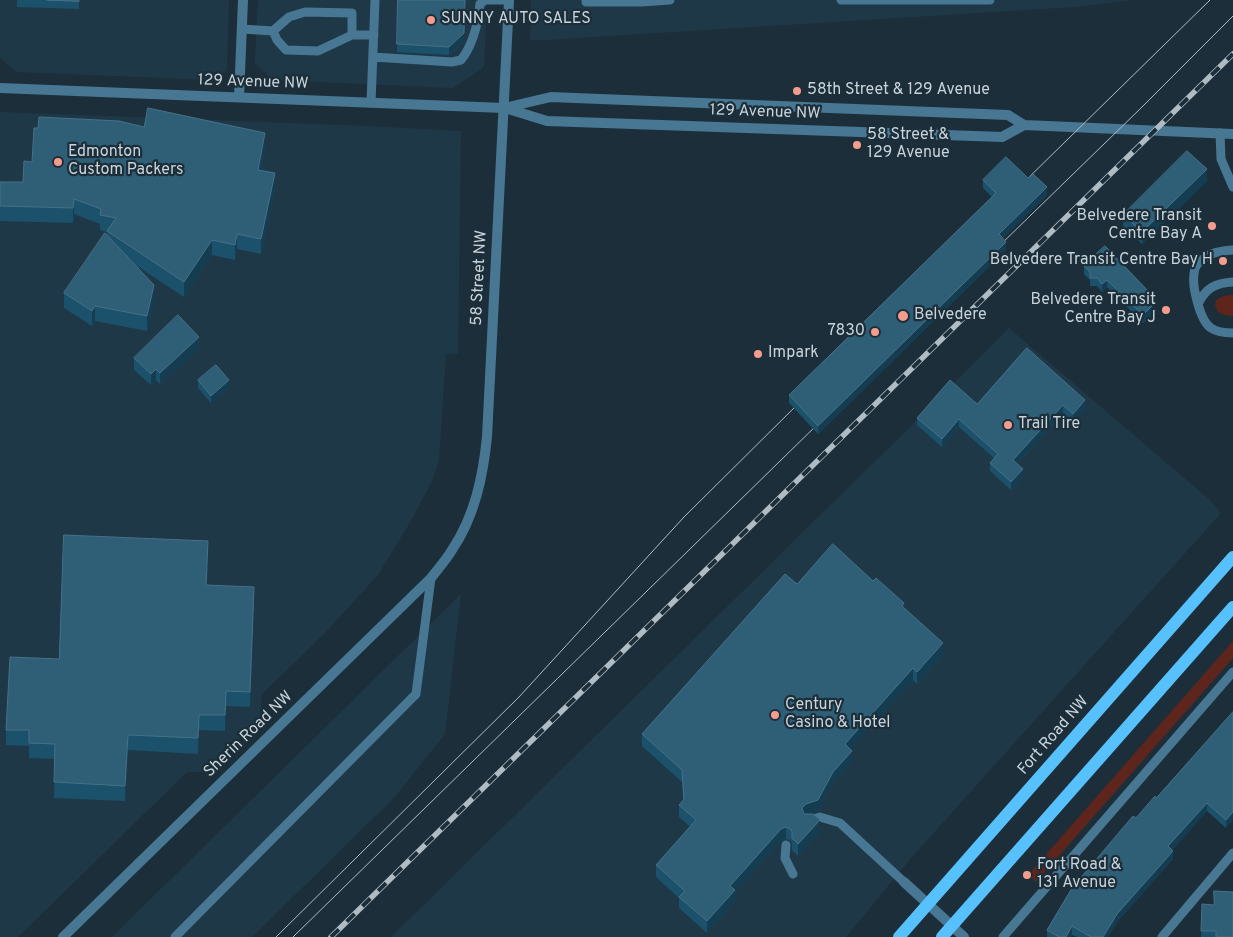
<!DOCTYPE html>
<style>
body{margin:0}
canvas{display:block;background:#1c2e39}
</style>
<canvas width="1233" height="937"></canvas>
<script>
const ctx = document.querySelector('canvas').getContext('2d');
ctx.lineJoin = 'round';
function paint(path, color) { ctx.fillStyle = color; ctx.fill(path, 'evenodd'); }
function trace(path, color, width, dash) { ctx.strokeStyle = color; ctx.lineWidth = width; ctx.lineCap = dash ? 'butt' : 'round'; ctx.setLineDash(dash || []); ctx.stroke(path); }
function write(font, color, halo, rows, align = 'center') {
  ctx.font = font + ' Overpass,sans-serif'; ctx.lineWidth = 4.5; ctx.setLineDash([]); ctx.textBaseline = 'middle'; ctx.strokeStyle = halo; ctx.fillStyle = color; for (const [text, x, y, turn = 0] of rows) {
    ctx.save(); ctx.translate(x, y); ctx.rotate((+turn || 0) * Math.PI / 180); ctx.textAlign = isNaN(turn) ? turn : align; if (halo) ctx.strokeText(text, 0, 0); ctx.fillText(text, 0, 0); ctx.restore();
  }
}
const built = new Path2D(`
 M0,0H229L227,70L214,80L16,72L0,57Z
 M258,0H487L484,67L453,88L273,80L255,63Z
 M531,0H1134L1074,7L545,40H530Z
 M0,112L367,126L461,131L458,354H446L439,460L432,481L412,519L378,575L324,634L262,694L260,719L205,772H187L18,937H0Z
 M1009,328L1210,500L1221,513L912,857L846,937H391L912,425Z
 M461,594L445,734L394,798L252,937H112Z`);
const green = new Path2D(`
 M1233,295V316L1224,315L1218,312L1215,306L1216,300L1223,296Z
 M1233,641V658L1036,882L1028,875Z`);
const service = new Path2D(`
 M586,0V2H642L670,0
 M841,0H990
 M242,29L273,31L277,40L286,50L318,51L352,35H374
 M273,31L289,17L305,12L352,13V35
 M373,57L452,62L461,60C473,45 478,23 480,4L485,0H505
 M371,103L375,0
 M1220,133L1221,159L1233,187
 M1233,250C1222,251 1209,252 1201,261C1197,264 1194,269 1194,274C1192,287 1200,321 1211,328C1217,332 1226,333 1233,333
 M1198,304C1206,288 1215,283 1233,282
 M808,821L820,817L840,823L904,882
 M786,845L785,858L793,874
 M175,937L416,694L431,578
 M1003,937L1233,672
 M1162,937L1233,853`);
const minor = new Path2D(`
 M239,97L243,0
 M904,882L964,937
 M63,937L431,578C438,569 446,560 452,550C475,516 483,476 487,437L509,0`);
const tertiary = new Path2D(`
 M0,88L504,108L551,97L575,98L1008,115L1024,125
 M505,108L547,121L1002,137L1024,125L1233,134`);
const primary = new Path2D(`
 M899,937L1233,557
 M942,937L1233,607`);
const tram = new Path2D(`
 M1019,187L1210,0
 M995,250L1141,108L1233,16
 M276,937L519,697L684,517L803,399
 M293,937L822,420`);
const rail = new Path2D(`
 M331,937L1233,54`);
const wall = new Path2D(`
 M17,0H79V9L17,7Z
 M398,0L464,41L449,55L397,52Z
 M144,127L265,148L261,170L275,188L261,254L237,249L235,260L212,255L184,297L134,264L154,300L147,331L95,321L92,326L64,308V293L107,235V232L100,230V224L74,214L73,223L0,221V182H23L32,162L38,128Z
 M1028,178L1047,195L1003,238L1006,250L818,434L789,403V395L992,197L983,188V180Z
 M1207,181L1142,244L1123,226V215Z
 M1084,266L1152,303H1151L1153,313L1143,323L1107,287L1102,292L1097,286H1090V280L1084,274Z
 M1027,348L1085,408L1073,421L1063,413L1017,464L1023,477L1011,490L990,471V463L994,458L959,427L942,447L917,425V418L977,404Z
 M199,349L160,384L156,380L151,385L134,370V358Z
 M198,380L229,388L211,403L198,388Z
 M208,557L207,585L254,603L250,707L226,706L225,731L199,730L198,754L128,750L125,801L54,798L55,759L29,758V746L6,745V730Z
 M797,584L904,608L943,655L917,684L913,680L850,749L852,762L833,783L818,811L809,814L820,832L798,856L792,850V843L790,840L786,839L781,840L735,892V902L707,933L679,908V898L656,877V865L690,827L679,817V805L683,800L682,782L642,746V734Z
 M1233,712L1226,828L1207,811L1172,850L1173,859L1117,922L1108,937H1077L1072,935L1071,937H1047V930L1136,818L1156,798Z
 M1202,904L1233,937H1201Z`);
const shadedWall = new Path2D(`
 M465,0L464,41L449,55V47Z
 M265,133V148L258,185V170Z
 M1207,169V181L1142,244V232Z
 M275,173V188L261,254V239Z
 M1047,187V195L999,242V234Z
 M74,199V214L73,223V208Z
 M237,234V249L235,260V245Z
 M212,240V255L184,297V282Z
 M1006,242V250L818,434V426Z
 M1107,280V287L1102,292V284Z
 M154,285V300L147,331V316Z
 M1152,295V303L1147,307V299Z
 M1153,305V313L1143,323V315Z
 M95,306V321L92,326V311Z
 M199,337V349L160,384V373Z
 M156,369V380L151,385V374Z
 M229,380V388L211,403V396Z
 M1085,400V408L1073,421V414Z
 M1063,405V413L1013,468V460Z
 M959,419V427L942,447V439Z
 M1023,469V477L1011,490V482Z
 M208,541V557L206,601V585Z
 M254,587V603L250,707V692Z
 M943,643V655L917,684V672Z
 M913,668V680L845,755V744Z
 M226,691V706L225,731V715Z
 M199,715V730L198,754V738Z
 M128,735V750L125,801V786Z
 M852,751V762L833,783L818,811L806,815L802,819V808Z
 M1207,803V811L1168,855V846Z
 M1233,812V820L1226,828V820Z
 M820,820V832L798,856V844Z
 M786,827V839L781,840L735,892V902L707,933V921L730,886L781,829Z
 M1173,851V859L1117,922L1108,937H1103L1117,914Z
 M1072,926V935L1071,937H1066Z`);
const building = new Path2D(`
 M47,0H79V1Z
 M398,0H465L464,33L449,47L397,44Z
 M148,108L265,133L258,170L275,173L261,239L237,234L235,245L212,240L184,282L107,231L116,218L100,215L101,209L74,199L73,208L0,206V182H23L24,161L32,162L34,128H38L39,117L119,121L144,127Z
 M1187,151L1207,169L1142,232L1123,215Z
 M1006,157L1028,178L1033,174L1047,187L999,234L1006,242L818,426L789,395L996,193L983,180Z
 M105,233L154,285L147,316L95,306L92,311L64,293Z
 M1105,246L1152,295L1147,299L1153,305L1143,315L1107,280L1102,284L1097,278H1090V272L1084,266Z
 M178,315L199,337L160,373L156,369L151,374L134,358Z
 M1027,348L1085,400L1073,414L1063,405L1013,460L1023,469L1011,482L990,463L998,454L959,419L942,439L917,418L950,380L977,404Z
 M216,365L229,380L211,396L198,380Z
 M64,535L208,541L206,585L254,587L250,692L226,691L225,715H199L198,738L128,735L125,786L54,782L55,744L29,743V730H6L10,657L59,659Z
 M833,544L873,581L876,578L904,603L902,606L943,643L917,672L913,668L845,744L852,751L833,772L818,800L806,804L802,808L804,814H813L820,820L798,844L792,838V831L790,829L786,827L781,829L730,886L735,890L707,921L679,897L685,891L656,865L696,820L679,805L684,799L682,770L642,734L785,574L797,584Z
 M1233,712V812L1226,820L1207,803L1168,846L1173,851L1117,914L1103,937H1091L1072,926L1066,937H1059L1047,930L1072,888L1133,816L1136,818L1155,796L1156,798Z
 M1214,891L1233,892V937H1216V931H1201L1202,904L1214,905Z`);
const markers = [
 [431,20,5,"#f49d8d"],
 [797,91,5,"#f49d8d"],
 [857,145,5,"#f49d8d"],
 [58,162,5,"#f49d8d"],
 [1212,226,5,"#f49d8d"],
 [1223,261,5,"#f49d8d"],
 [1166,310,5,"#f49d8d"],
 [903,316,6,"#f49d8d"],
 [875,332,5,"#f49d8d"],
 [758,354,5,"#f49d8d"],
 [1008,425,5,"#f49d8d"],
 [775,715,5,"#f49d8d"],
 [1027,875,5,"#f49d8d"]
];
const poiNames = [
 ["SUNNY AUTO SALES",441,20],
 ["58th Street & 129 Avenue",807,91],
 ["58 Street &",867,136],
 ["129 Avenue",867,154],
 ["Edmonton",68,153],
 ["Custom Packers",68,171],
 ["Belvedere Transit",1202,217,"right"],
 ["Centre Bay A",1202,235,"right"],
 ["Belvedere Transit Centre Bay H",1213,261,"right"],
 ["Belvedere Transit",1156,301,"right"],
 ["Centre Bay J",1156,319,"right"],
 ["Belvedere",914,316],
 ["7830",865,332,"right"],
 ["Impark",768,354],
 ["Trail Tire",1018,425],
 ["Century",785,706],
 ["Casino & Hotel",785,724],
 ["Fort Road &",1037,866],
 ["131 Avenue",1037,884]
];
const streetNames = [
 ["129 Avenue NW",253,83,2],
 ["129 Avenue NW",765,113,2],
 ["58 Street NW",480,278,-87],
 ["Sherin Road NW",249,735,-44],
 ["Fort Road NW",1054,736,-49]
];
paint(built, '#1f3847');
paint(green, '#5d251c');
trace(service, '#477793', 9);
trace(minor, '#477793', 10);
trace(tertiary, '#477793', 10);
trace(primary, '#57c1fd', 12);
trace(tram, '#b0bcc3', 1);
trace(rail, '#b0bcc3', 5.5);
trace(rail, '#1c2e39', 4, [11]);
paint(wall, '#1b516b');
paint(shadedWall, '#143d52');
paint(building, '#2e5f77');
trace(building, '#467187', 1);
for (const [x, y, r, color] of markers) { const dot = new Path2D(); dot.arc(x, y, r, 0, 2 * Math.PI); ctx.fillStyle = color; ctx.fill(dot); trace(dot, '#1c2e39', 2); }
write('16px', '#c8d3da', '#1c2e39', poiNames, 'left');
write('16px', '#c8d3da', '#1c2e39', streetNames);
</script>
